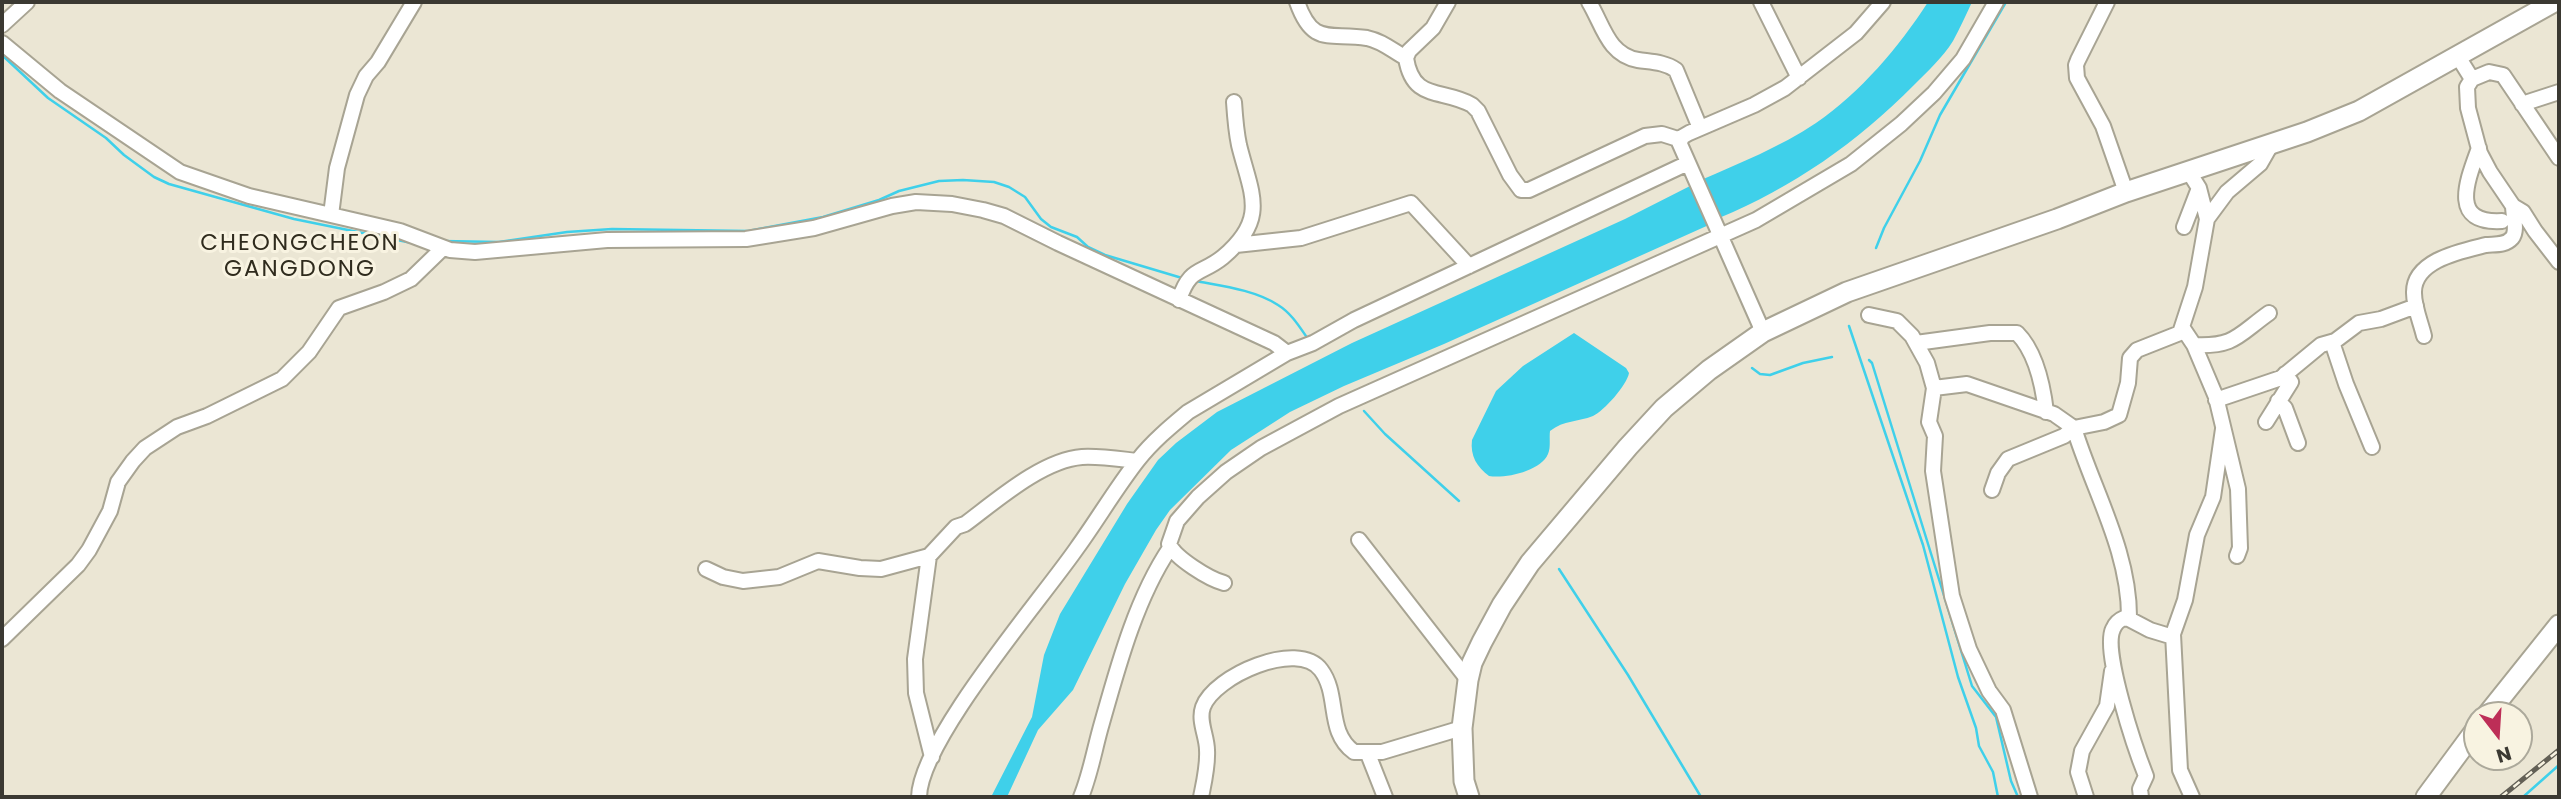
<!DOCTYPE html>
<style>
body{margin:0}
#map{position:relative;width:2561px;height:799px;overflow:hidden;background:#ebe6d4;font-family:Poppins,sans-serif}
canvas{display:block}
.frame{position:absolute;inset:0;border:4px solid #3b3932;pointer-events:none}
.north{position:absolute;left:2463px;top:701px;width:70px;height:70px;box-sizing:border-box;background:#f8f3e1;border:2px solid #aca99b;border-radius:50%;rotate:163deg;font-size:19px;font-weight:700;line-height:28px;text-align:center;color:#3b3932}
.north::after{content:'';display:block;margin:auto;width:24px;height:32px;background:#bd2e57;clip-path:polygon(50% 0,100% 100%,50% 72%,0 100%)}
</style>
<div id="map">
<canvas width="2561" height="799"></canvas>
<div class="frame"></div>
<div class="north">N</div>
</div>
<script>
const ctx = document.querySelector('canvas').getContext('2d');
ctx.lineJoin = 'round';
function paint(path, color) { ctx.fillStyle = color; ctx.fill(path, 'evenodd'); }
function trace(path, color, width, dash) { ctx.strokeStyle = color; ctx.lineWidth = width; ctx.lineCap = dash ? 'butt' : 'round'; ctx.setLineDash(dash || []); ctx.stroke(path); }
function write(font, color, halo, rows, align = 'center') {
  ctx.font = font + ' Poppins,sans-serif'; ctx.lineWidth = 6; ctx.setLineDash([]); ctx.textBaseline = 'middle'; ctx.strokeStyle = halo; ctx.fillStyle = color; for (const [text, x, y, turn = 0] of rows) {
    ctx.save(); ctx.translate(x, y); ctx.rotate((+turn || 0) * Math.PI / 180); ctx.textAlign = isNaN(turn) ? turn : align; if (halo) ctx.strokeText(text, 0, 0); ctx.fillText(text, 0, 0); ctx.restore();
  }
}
const water = new Path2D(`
 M1928,2H1972C1966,15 1960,28 1953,41C1943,57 1928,71 1914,85C1858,142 1792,188 1719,218L1701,180C1740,163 1780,147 1816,123C1860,93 1899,47 1928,2Z
 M1692,185L1711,224L1444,344L1344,386L1290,412L1231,450L1170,510L1156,530L1125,584L1073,690L1038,730L1007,797H991L1032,717L1044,655L1060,614L1127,504L1158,460L1176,443L1217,412L1352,343L1625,219Z
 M1574,333L1626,368L1629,373C1627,385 1604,411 1593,416C1578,422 1564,420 1550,431C1549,438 1551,447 1548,454C1541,471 1505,479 1489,476C1477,467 1470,456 1472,440L1496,391L1523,366Z`);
const stream = new Path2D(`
 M2,55L48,98L106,138L124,155L154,177L169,184L294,219L412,243
 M442,241L499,242L567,232L612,229L748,231L823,217L879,200L899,191L939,181L963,180L994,182L1009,187L1025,197L1041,219L1051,227L1077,237L1088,247L1105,255L1182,278
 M1876,248L1884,228L1920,161L1940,115L2006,2
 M1196,281C1222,286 1255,290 1278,305C1291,313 1299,326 1308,339
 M1849,326L1923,545L1958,677L1976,728L1979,746L1993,772L1998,797
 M1869,360L1872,363L1972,686L1996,717L2011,781L2018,797
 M1752,368L1760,374L1770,375L1803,363L1832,357
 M1364,411L1385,434L1459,501
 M1559,569L1628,675L1701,797
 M2523,797L2559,765`);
const minor = new Path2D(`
 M1297,2C1313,47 1329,32 1367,38C1382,41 1393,51 1406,58
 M1448,2L1433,28L1409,51L1406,58C1413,102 1442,88 1472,105L1478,111L1510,175L1521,190H1529L1645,136L1662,134L1681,140
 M1589,2C1603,25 1608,55 1638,60C1651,62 1665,62 1676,70L1700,128
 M1761,2L1799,78
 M2107,2L2078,60L2076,65L2077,78L2103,126L2126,192
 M2,25L27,2
 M2,43L60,91L180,172L249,196L400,231L450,250L475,252L607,240L746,239L814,228L892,206L916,202L952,204L983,210L1004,216L1058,243L1274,343L1287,353
 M2457,55L2472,79L2489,72L2503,75L2559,158
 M2472,79L2467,87L2468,108L2480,153L2490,172L2513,206L2523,212L2535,231L2559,262
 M2522,104L2559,92
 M2479,148C2467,181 2449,224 2502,221
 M331,215L337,168L357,95L366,76L378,62L414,2
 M2207,219L2227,192L2260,164L2272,143
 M2184,227L2199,188
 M1236,245L1301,238L1411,203L1469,266
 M1179,300C1190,266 1201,275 1223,257C1269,218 1251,194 1239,145C1236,131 1235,117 1234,102
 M1869,315L1897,321L1912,336L1927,363L1934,388L1929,422L1935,436L1933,471L1952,596L1969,649L1989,691L2003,710L2030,797
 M2182,327L2194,345L2216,397L2238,489L2240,548L2237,556
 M1763,332L1679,142L1682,137L1689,133L1754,105L1785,88L1856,33L1883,2
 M2424,336C2421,323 2414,307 2414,293C2413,260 2462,251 2486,245C2494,244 2505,246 2512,238C2518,231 2513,215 2513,206
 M2332,342L2346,384L2372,447
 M1916,343L1990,333H2017C2036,352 2043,386 2046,412
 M2194,345C2235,347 2238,335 2269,313
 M1934,388L1967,384L2054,414L2074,428L2104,422L2119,415L2128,383L2130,358L2137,350L2180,333L2195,287L2207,219L2199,188L2189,172
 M2216,400L2281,378L2321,345L2335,341L2359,323L2381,319L2416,306
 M2278,401L2285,408L2298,443
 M2266,422L2291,382L2285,374
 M1992,490L1998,473L2008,459L2064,436L2074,428C2093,490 2130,552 2129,619L2150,630L2173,637
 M1359,540L1468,680
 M929,556L915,659L916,693L932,757
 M706,569L723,577L743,581L779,577L818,561L860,568L881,569L929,556L956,527L965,524C996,501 1042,460 1082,457C1100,456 1119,459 1137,461
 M1224,583C1209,579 1175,558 1169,544L1177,521L1198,497L1226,472L1261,448L1339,406L1756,220L1851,164L1901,124L1934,93L1963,59L1996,2
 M2129,619L2124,618C2119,620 2115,624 2113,629C2102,651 2136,751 2146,776L2140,789L2141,797
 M2,639L78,565L89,550L110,511L118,482L133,461L145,448L177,427L207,416L282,379L309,352L339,308L384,292L411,279L443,248
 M1368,754L1385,797
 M919,797C920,740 1041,600 1077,548C1098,519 1116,488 1138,460C1152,442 1170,427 1188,412L1287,353L1313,343L1354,320L1688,163
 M1081,797C1090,775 1094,752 1100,730C1117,670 1135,600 1170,548
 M1201,797C1204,782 1208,766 1207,750C1207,736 1198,721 1203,707C1214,676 1298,639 1321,670C1340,695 1326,732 1354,752H1382L1462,728
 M2086,797L2078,772L2082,751L2107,706L2112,671
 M2192,797L2180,770L2173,634L2185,600L2197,535L2213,497L2223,429`);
const major = new Path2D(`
 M2487,715L2559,625
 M1469,797L1464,781L1462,728L1468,680L1472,663L1482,642L1502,605L1530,563L1628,447L1664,408L1709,370L1763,332L1847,292L2057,219L2126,192L2307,132L2359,111L2554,2
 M2426,797L2477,728`);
const rail = new Path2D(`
 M2501,797L2559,750`);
const quarterNames = [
 ["CHEONGCHEON",300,244],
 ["GANGDONG",300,270]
];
paint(water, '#3fd0ea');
trace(stream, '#3fd0ea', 2.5);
trace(minor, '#a8a493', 18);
trace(major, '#a8a493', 23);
trace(minor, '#fff', 14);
trace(major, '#fff', 19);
trace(rail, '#636056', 5);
trace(rail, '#f8f3e1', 2.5, [8]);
ctx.letterSpacing = '2px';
write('23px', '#2f2b1d', '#f8f3e1', quarterNames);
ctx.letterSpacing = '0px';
</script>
